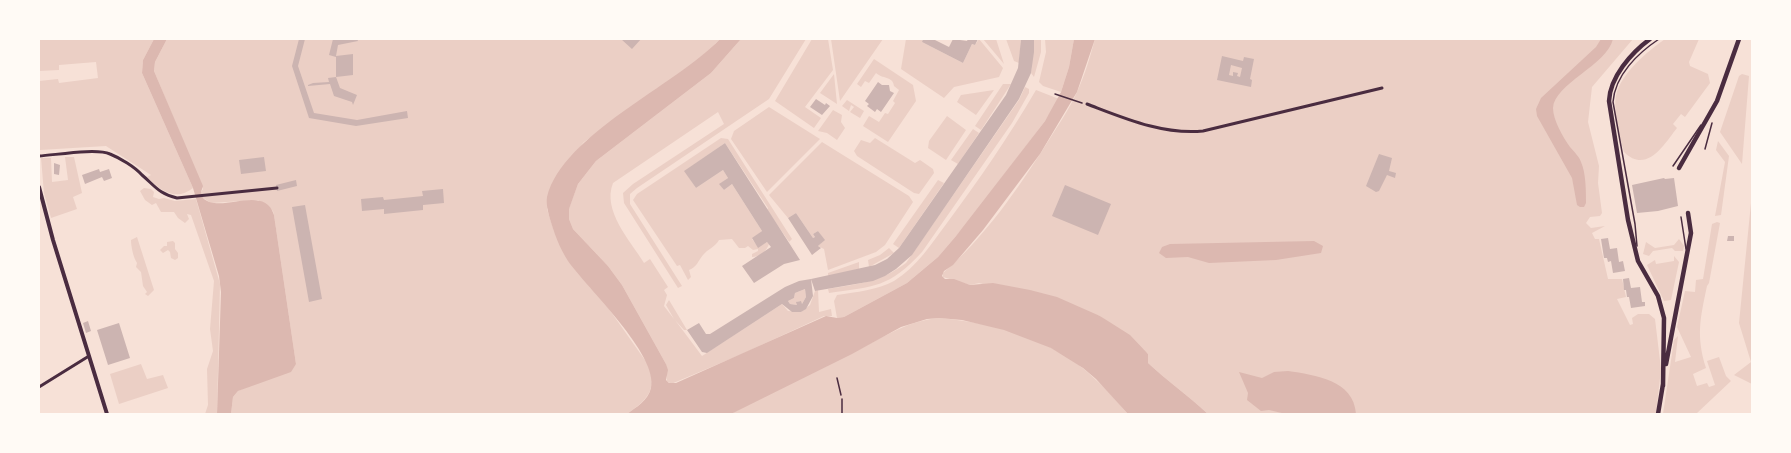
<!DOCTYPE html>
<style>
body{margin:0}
#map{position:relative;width:1791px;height:453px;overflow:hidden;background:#f7e1d7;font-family:Spectral,serif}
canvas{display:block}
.frame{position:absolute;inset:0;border:40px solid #fffaf5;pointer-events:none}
</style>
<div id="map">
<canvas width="1791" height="453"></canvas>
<div class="frame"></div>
</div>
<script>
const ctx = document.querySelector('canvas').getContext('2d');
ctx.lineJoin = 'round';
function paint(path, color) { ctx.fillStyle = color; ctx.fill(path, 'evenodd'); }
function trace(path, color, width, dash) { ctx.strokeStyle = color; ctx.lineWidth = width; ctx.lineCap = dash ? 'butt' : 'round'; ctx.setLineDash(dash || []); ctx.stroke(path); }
const green = new Path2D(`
 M39,39H154L143,60L142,73L193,188C176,202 159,190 147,177L151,175L106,146L40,150L39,81L58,79L59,83L98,78L96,62L59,65V70L39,71Z
 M167,39H720L697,61L584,142L579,148L547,209L554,231L647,363C659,389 647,400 627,414H231L233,397L238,391L296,364L274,215L273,211L258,200L211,203L203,198L201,192L203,189L154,71L155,62Z
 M741,39H806L769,99L637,188L630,194V204L682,286L678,288L624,203L623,193L633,184L724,124L718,112L613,183C602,211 630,240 644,263L650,259L668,287L664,290L667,295L664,306L674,319L666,305L669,300L687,330H684L675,320L702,356L782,304L788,311L801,312L810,305L815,291L818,290L819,312L831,309L832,316H824L742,354L671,384L667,381L666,364L622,285L608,266L573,229L569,219V208L578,184L596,161L711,73Z
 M812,39H828L833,70L805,107L821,118L814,128L775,101Z
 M831,39H883L840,101Z
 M906,39H923L922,42L963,63L972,44L975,45L979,39L1003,68L999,77L954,87L944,98L901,69Z
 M983,39H996L1004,64Z
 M1006,39H1021L1019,63L1014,61Z
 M1034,39H1041V52L1034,77L1031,73Z
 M1045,39H1074L1069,67L1061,92L1043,86L1039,82L1046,52Z
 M1095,39H1633L1592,87L1588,122L1599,166L1598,183L1602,213L1600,216L1590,217L1586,223L1591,228L1605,226L1592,233L1595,239H1599L1608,279H1622L1626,297L1617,299L1630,325L1633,324L1632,318L1638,314H1649L1655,319L1661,369L1656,414H1208C1189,396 1167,381 1148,363V354L1100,316L979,283L970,285L943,277V273C984,238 1018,189 1047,143C1057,127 1069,110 1077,92C1085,75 1090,57 1095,39Z
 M1665,39H1699L1689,62L1690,66L1708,74L1710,83L1685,117L1681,114L1673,124L1677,128C1665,143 1647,175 1624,152C1620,139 1613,109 1616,96C1620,74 1648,51 1665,39Z
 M874,59L913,85L916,101L888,142L863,126L869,116L879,122L885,113L888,114L895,103L893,101L899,90L894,86C893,76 882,79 876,73L869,83L865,81L861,87L857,84Z
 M834,74L837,104L820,93Z
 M1742,74L1749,76L1742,164L1720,132L1739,76Z
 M1003,84H1011L981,130L975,126Z
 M1025,87L1029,89V93L1012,123L922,252C889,288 875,286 829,293L828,289C858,284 881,282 906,263L1019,100Z
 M994,90L976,115L957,102L961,95Z
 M1036,90L1059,99L1045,121L969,221L938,257L907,283L844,317L837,318L834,301L837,295C856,292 878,290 894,281C917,267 931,244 947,223C979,180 1009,136 1036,90Z
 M847,100L864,111L860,118L850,112L854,107L851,105L849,111L842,106Z
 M769,107L820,139L767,192L731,139L734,131Z
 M833,110L842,115L841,122L845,128L837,140L827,133L818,131Z
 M947,116L966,130L946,160L928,148L929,141Z
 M973,129L979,133L958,164L951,160Z
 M721,138L728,139L792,239L789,242L801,259L767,210L768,208L725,143L685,171L696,188L723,170L728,178L720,184L724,190L732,184L762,231L752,239L758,247L767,242L769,244C767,251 759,257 752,257V254L758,251V249L753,250L748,246L745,248H739L732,239L719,240C715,247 708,249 703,255C698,261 697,267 689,270L691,277L688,280L680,265L677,266L633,200L637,194Z
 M875,138L915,163L920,160L933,169L934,173L919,194L914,193L857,156L854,151L861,140L870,143Z
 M1718,141L1729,156L1721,215L1715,216L1725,162L1716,150Z
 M822,142L909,196L913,202L885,245L876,252L828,270L824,249L818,246L824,240L818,231L813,234L815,237L813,238L796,213L788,218L769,195Z
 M65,157H74L82,193L73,197L77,209L51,218L44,193L41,158H51L52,182L68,180Z
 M938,180L944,183L899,248L893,244Z
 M144,188L151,189L154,192L153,197L159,199L164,198L175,201L196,199L220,284L217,414H205L208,405L207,369L213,351L210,329L214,281L191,215L187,214L189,219L185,223L178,218L174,212H161L156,203L152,205L145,200L140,191Z
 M1752,193V384L1734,375L1751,362L1739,323Z
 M1717,222L1720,223L1709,283L1707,286C1700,319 1696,336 1706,368L1693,374L1697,386L1707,383L1709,387L1715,385L1707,361L1719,357L1726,376L1731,381L1696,414H1663L1674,340L1678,336L1675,362L1691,357L1677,327L1685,291L1695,292L1696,280L1703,279L1712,224Z
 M137,237L154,290L148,296L145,294L147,292L143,286L141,272L136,267L137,263C133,257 131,246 131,240Z
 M1679,239L1684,246L1683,251H1675L1672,248L1653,251L1649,256L1643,254L1646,242L1655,248L1674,245Z
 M173,241L175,243V249L178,253V258L175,260L171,258L170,252L168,250L163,253L160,250L164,246H167V242Z
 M889,248L894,253L869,267L868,260L880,255Z
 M1674,256L1679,262L1671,300L1664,301L1647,265L1655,260L1656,264L1674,261Z
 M859,262V269L828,276V273Z
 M805,289L806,297L802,304L800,301L797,302V305L790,304L788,301L794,298L795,293Z
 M939,318C995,323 1055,339 1096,380C1108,390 1118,403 1128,414H731C766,391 808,375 846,356C877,342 903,321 939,318Z
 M141,364L147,379L163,375L168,388L119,404L110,374Z`);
const water = new Path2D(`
 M154,39H167L155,62L154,71L203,186L201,192L203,198C220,215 264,183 274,215L296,364L291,372L238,391L233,397L231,414H217L221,292L219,276L193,188L142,73L143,60Z
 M720,39H741L711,73L596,161L578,184L569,209V219L573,229L608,266L622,285L666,364L668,370L666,380L669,383H676L826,316L837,318L844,317L907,283L938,257L956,236L1045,121L1061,92L1069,67L1074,39H1095L1077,92L1040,154L983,230L953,265L944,271L942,276L945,279H954L970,285L993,283L1030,290L1057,297L1100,316L1130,335L1148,354V363C1167,381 1189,396 1208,414H1128L1096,379L1083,368L1051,348L1004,330L962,320L939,318L927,319L901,327L852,354L731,414H627C636,407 648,401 651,388C659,355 587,288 568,261C560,249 554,233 550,219C548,212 546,204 547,197C563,134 675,86 720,39Z
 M1601,39H1613C1607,65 1554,84 1553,108C1553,120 1563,137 1570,147C1574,152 1579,156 1581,162C1586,173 1586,191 1586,203L1584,207H1580L1577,205L1572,178L1537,116L1536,109L1541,98L1596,47Z
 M1314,241L1323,246L1321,253L1276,260L1209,263L1188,257L1166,258L1159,253L1162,247L1170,244Z
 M1288,371C1315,375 1354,380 1356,414H1286L1269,410L1261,411L1247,400L1248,393L1239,372L1262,378L1274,372Z`);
const building = new Path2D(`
 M299,39H305L298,66L314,113L357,120L407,111L408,118L356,126L309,118L292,66Z
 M333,39H357L358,41L338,45L336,56L353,54V75L336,77V57L329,55Z
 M621,39H641L632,49Z
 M923,39H933L949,47L953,39L967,41L968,39H978L975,45L972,44L963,63L922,42Z
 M1021,39H1034V52L1031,73L1019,99L912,255L896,269L885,276L873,281L815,291L811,279L875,265L887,259L899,248L1006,95L1018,68Z
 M1222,56L1243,61L1244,57L1254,59L1250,79L1252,80L1251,87L1217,80ZM1231,65L1242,68L1240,77L1237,76L1238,73L1233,72V76L1229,75Z
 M336,77L340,88L357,95L353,105L352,102L334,96L330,84L308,86V85L313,83L329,82L328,78Z
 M878,82L882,85H889L890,91L894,93L881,112L877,109L875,112L867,106L869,104L865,101Z
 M816,99L825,105L826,103L830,106L822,115L810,107Z
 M725,143L800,260L784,264L754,283L742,266L771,247L767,242L758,248L752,238L762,231L732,184L724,190L719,184L728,178L723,170L696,188L684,171Z
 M1379,154L1392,158L1389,171L1396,173L1395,178L1387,175L1379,191L1376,192L1366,186Z
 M264,157L266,171L241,174L239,160Z
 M54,163L60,165L59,175L54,174Z
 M99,169L100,172L109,169L112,178L104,181L102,177L85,184L82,175Z
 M1664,178L1665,179L1674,178L1678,206L1658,211L1637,213L1632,185Z
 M296,180L297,186L277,191L276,185Z
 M1065,185L1111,204L1098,235L1052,216Z
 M443,189L444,203L423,205V210L384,214V209L362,211L361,199L383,197L384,200L423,196L422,191Z
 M305,205L322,299L309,302L292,207Z
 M796,213L813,238L815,237L813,234L818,231L825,240L818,246L821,248L812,255L788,218Z
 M1728,236H1734V241H1727Z
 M1608,238L1610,249L1617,248L1619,262L1623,261L1625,271L1613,273L1611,261L1608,262L1607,258H1604L1601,239Z
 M1629,278L1631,288L1640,287L1642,302H1645V306L1631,308L1629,297H1627L1626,290H1624L1623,279Z
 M811,279L813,296L806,309L801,312H792L782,304L707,353L702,352L687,330L699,323L706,334H710L785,287L799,281ZM805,289L806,297L802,304L801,301L796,302L797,305L790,304L788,301L794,298L795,293Z
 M88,321L91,331L86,333L83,323Z
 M119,323L130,358L108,365L97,330Z`);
const path = new Path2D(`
 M1055,94L1082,103
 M837,378L841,395`);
const service = new Path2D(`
 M1705,149L1712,123
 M1673,166L1701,125
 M1681,217L1686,249
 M1637,246L1635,224L1613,102C1615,75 1638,53 1659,39
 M842,414V399`);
const minor = new Path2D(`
 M1087,104C1124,118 1163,135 1203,131L1382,88
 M39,156C56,155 96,148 110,154C120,158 135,167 142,175C155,186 159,194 177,198L277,188
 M39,387L89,356`);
const secondary = new Path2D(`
 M39,187L53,240L107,414`);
const trunk = new Path2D(`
 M1650,39C1631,53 1610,77 1609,101L1628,220L1638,261L1658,296L1664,318L1663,386
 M1679,168L1717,101L1739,39
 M1666,364L1691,233L1688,213
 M1658,414L1663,384`);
paint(green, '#ebcfc5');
paint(water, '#dcb8b0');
paint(building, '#ccb4b1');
trace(path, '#4a2c40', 1.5);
trace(service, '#4a2c40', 1.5);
trace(minor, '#4a2c40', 3);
trace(secondary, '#4a2c40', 4);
trace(trunk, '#4a2c40', 4.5);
</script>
